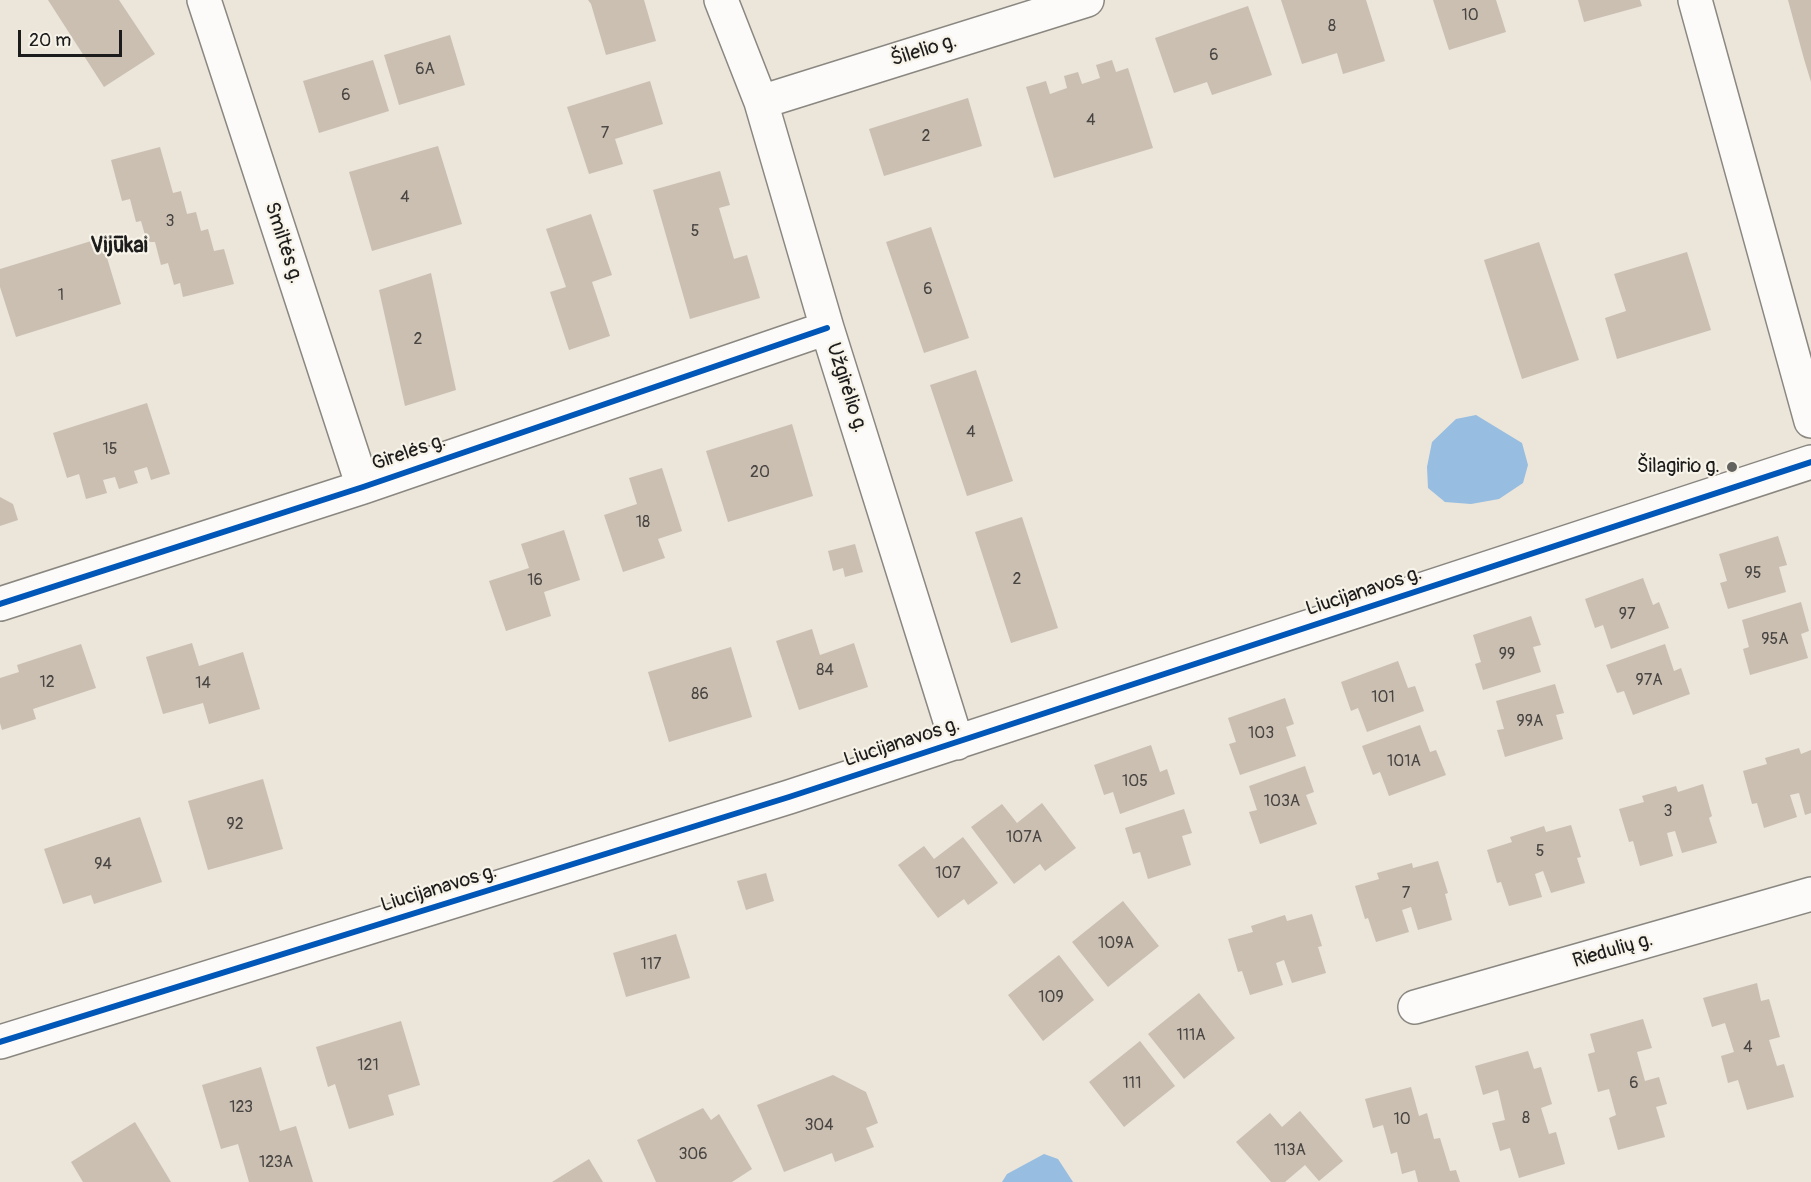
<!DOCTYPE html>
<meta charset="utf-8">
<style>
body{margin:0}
#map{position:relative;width:1811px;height:1182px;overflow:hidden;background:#ebe5da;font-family:Pangolin,sans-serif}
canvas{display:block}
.scale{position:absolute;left:18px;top:30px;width:104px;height:27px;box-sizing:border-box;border:3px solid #1c1c1c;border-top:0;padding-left:8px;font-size:18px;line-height:21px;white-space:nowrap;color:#1c1c1c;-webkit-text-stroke:4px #f7f3e8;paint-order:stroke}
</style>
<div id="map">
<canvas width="1811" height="1182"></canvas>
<div class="scale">20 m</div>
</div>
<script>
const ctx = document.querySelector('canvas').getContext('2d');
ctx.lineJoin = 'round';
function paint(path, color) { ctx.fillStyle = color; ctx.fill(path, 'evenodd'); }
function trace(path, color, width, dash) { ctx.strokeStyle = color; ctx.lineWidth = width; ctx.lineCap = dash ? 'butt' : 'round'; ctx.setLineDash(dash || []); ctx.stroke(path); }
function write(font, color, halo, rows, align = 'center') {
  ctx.font = font + ' Pangolin,sans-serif'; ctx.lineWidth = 4.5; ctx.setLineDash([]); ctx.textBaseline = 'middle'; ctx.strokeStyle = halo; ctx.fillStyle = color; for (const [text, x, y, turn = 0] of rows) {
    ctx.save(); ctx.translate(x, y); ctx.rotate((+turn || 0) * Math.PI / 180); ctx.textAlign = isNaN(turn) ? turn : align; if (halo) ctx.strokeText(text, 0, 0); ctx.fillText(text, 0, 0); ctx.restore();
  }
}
const water = new Path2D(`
 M1476,415L1522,443L1528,465L1523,483L1499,499L1471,504L1445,502L1428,488L1427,467L1432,442L1456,419Z
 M1044,1154L1058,1159L1073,1182H1002L1007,1174Z`);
const building = new Path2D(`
 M48,0H119L155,54L104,87Z
 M588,0H644L656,41L606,55L591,4Z
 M1281,0H1366L1385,61L1343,74L1337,53L1302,64Z
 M1433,0H1496L1506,32L1449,50Z
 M1578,0H1640L1642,6L1584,22Z
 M1788,0H1811V82L1804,59Z
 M1248,6L1272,75L1212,95L1207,82L1174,93L1155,38Z
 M450,35L465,85L399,105L384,55Z
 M373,60L389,111L319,133L303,81Z
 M1112,60L1116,72L1128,68L1153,148L1054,178L1026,87L1046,81L1050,94L1067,88L1064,76L1078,72L1082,84L1100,78L1096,65Z
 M650,81L663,124L615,139L623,164L589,174L567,107Z
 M968,98L982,146L884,176L869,129Z
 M438,146L462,224L372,251L349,172Z
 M160,147L173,193L181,191L187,214L196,212L201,231L208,229L214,251L224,249L234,284L183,297L180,283L174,285L168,263L161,265L155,242H147L141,221L136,222L130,199L122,201L111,160Z
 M720,171L730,205L719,208L734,259L747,255L760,298L690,319L653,190Z
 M591,214L612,275L592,282L610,336L569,350L550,292L566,287L546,229Z
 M931,227L969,338L924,353L886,242Z
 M101,238L121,304L16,337L0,287V269Z
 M1539,242L1579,360L1522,379L1484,260Z
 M1687,252L1711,330L1617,359L1605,318L1626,311L1614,274Z
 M431,273L456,390L405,406L379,290Z
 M976,370L1013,481L967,496L930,385Z
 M147,403L170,474L151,480L147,467L134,471L138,483L119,489L115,477L103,480L107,493L86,499L79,474L67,478L53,433Z
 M792,424L813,496L728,522L706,451Z
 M662,468L682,531L658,539L665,558L623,572L604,515L637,504L629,478Z
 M0,497L13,504L18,520L0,526Z
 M1022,517L1058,628L1011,643L975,532Z
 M564,530L580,580L544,592L551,616L506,631L489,581L529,568L521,544Z
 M1778,536L1787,565L1779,567L1786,592L1728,609L1720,583L1727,581L1719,554Z
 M855,544L863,572L845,577L843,568L833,571L828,551Z
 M1643,578L1653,605L1659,602L1669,628L1611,649L1603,625L1595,628L1585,599Z
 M1801,602L1809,631L1801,634L1808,658L1750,675L1743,649L1749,647L1742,620Z
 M1531,616L1541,645L1533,647L1541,672L1483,690L1475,664L1481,662L1473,635Z
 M812,629L820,655L854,643L868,687L799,710L776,641Z
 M192,643L199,666L243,652L260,709L209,724L203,703L163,714L146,657Z
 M81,644L96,688L33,709L36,719L2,730L0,723V678L19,672L17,665Z
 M1665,644L1674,671L1681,668L1690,694L1633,715L1624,691L1617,693L1606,665Z
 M731,647L752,717L669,742L648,672Z
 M1398,661L1408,688L1415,686L1424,711L1367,732L1358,708L1351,711L1341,682Z
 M1555,684L1564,713L1556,715L1563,739L1505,757L1497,730L1504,729L1496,701Z
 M1285,698L1294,724L1286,727L1296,756L1240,775L1229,744L1236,742L1228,718Z
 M1420,725L1430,752L1436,750L1446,775L1389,796L1380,772L1373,775L1362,746Z
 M1151,745L1160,772L1167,769L1175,794L1120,814L1113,792L1104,795L1094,765Z
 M1799,748L1801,754L1811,750V813L1805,815L1799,793L1790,795L1797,817L1764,828L1757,803L1752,804L1743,771L1767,764L1765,758Z
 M1305,766L1314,792L1306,795L1317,824L1260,844L1249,812L1257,810L1249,786Z
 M263,779L283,849L208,870L188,801Z
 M1703,784L1712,816L1709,818L1717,843L1682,853L1675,831L1667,833L1673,856L1640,866L1633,841L1629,842L1619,809L1644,802L1642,796L1676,786L1678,792Z
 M1042,803L1076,848L1045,871L1040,864L1014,884L971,827L1002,804L1017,823Z
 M1184,809L1192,833L1182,836L1191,865L1148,879L1140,852L1133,854L1125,828Z
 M140,817L162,882L94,904L91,895L63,904L44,849Z
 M1571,825L1581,857L1577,858L1585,883L1551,893L1543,871L1535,874L1542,897L1509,906L1501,882L1497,883L1487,850L1512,842L1510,837L1544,826L1546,832Z
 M963,837L998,883L968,905L964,899L938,918L898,865L924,846L934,859Z
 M1438,861L1448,893L1445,894L1452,920L1418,930L1411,907L1402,910L1409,932L1376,942L1368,918L1365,919L1355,886L1379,879L1377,873L1412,863L1413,868Z
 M766,873L774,901L746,910L737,881Z
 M1123,901L1159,946L1108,987L1072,942Z
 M1312,914L1322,946L1318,947L1326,973L1292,983L1284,960L1276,963L1283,985L1250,995L1242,971L1238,972L1228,939L1253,932L1251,926L1285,915L1287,921Z
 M676,934L690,978L626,997L613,953Z
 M1059,955L1094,1000L1043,1041L1008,995Z
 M1757,983L1761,1001L1769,999L1780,1037L1769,1040L1777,1066L1784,1064L1794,1097L1747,1110L1738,1080L1728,1083L1721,1056L1734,1052L1725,1023L1712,1027L1703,998Z
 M1199,993L1235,1038L1184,1079L1148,1034Z
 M1643,1019L1652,1048L1637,1052L1645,1081L1659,1077L1667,1104L1656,1107L1665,1137L1618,1150L1609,1118L1616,1115L1609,1089L1598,1092L1588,1054L1595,1052L1590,1034Z
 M401,1021L420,1085L388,1095L394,1115L349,1129L335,1084L328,1087L316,1047Z
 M1140,1041L1175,1086L1124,1127L1089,1082Z
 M1528,1051L1534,1069L1541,1067L1552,1104L1541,1108L1549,1134L1556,1132L1565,1164L1519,1178L1510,1148L1500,1151L1492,1123L1505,1120L1498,1090L1483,1095L1475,1066Z
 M261,1067L280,1131L296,1126L313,1182H249L238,1144L221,1149L202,1085Z
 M833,1075L866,1092L878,1123L866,1128L874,1147L835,1162L832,1153L784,1172L757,1105Z
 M1411,1087L1419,1116L1427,1113L1434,1139L1440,1138L1450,1171L1456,1170L1460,1182H1418L1415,1170L1402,1174L1397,1152L1391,1154L1383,1125L1373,1128L1365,1099Z
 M703,1108L711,1120L719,1114L752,1169L732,1182H656L637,1140Z
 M1300,1111L1343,1161L1319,1181L1305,1165L1285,1182H1271L1236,1142L1270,1113L1282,1127Z
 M135,1122L171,1182H83L71,1162Z
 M589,1159L603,1182H552Z`);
const minor = new Path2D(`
 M204,0L363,487
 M721,0L761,102L827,328L957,743
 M1695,0L1811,421
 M761,102L1087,0
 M0,604L363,487L827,328
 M1415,1007L1811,894
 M0,1042L789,797L1811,462`);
const cycleway = new Path2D(`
 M0,604L363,487L827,328
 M0,1042L789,797L1811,462`);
const markers = [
 [1732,467,6,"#64625e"]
];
const numberNames = [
 ["10",1470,16],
 ["8",1332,27],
 ["6",1214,56],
 ["6A",425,70],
 ["6",346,96],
 ["4",1091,121],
 ["7",605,134],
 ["2",926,137],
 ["4",405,198],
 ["3",170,222],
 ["5",695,232],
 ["6",928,290],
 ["1",61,296],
 ["2",418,340],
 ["4",971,433],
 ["15",110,450],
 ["20",760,473],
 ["18",643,523],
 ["95",1753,574],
 ["2",1017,580],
 ["16",535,581],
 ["97",1627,615],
 ["95A",1775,640],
 ["99",1507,655],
 ["84",825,671],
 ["97A",1649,681],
 ["12",47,683],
 ["14",203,684],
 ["86",700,695],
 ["101",1383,698],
 ["99A",1530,722],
 ["103",1261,734],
 ["101A",1404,762],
 ["105",1135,782],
 ["103A",1282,802],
 ["3",1668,812],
 ["92",235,825],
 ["107A",1024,838],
 ["5",1540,852],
 ["94",103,865],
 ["107",948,874],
 ["7",1406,894],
 ["109A",1116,944],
 ["117",651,965],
 ["109",1051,998],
 ["111A",1191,1036],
 ["4",1748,1048],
 ["121",368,1066],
 ["111",1132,1084],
 ["6",1634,1084],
 ["123",241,1108],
 ["8",1526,1119],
 ["10",1402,1120],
 ["304",819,1126],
 ["113A",1290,1151],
 ["306",693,1155],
 ["123A",276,1163]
];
const streetNames = [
 ["Šilelio g.",924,51,-17],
 ["Smiltės g.",283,243,72],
 ["Užgirėlio g.",846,388,72],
 ["Girelės g.",409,453,-19],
 ["Liucijanavos g.",1364,592,-18],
 ["Liucijanavos g.",902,743,-18],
 ["Liucijanavos g.",439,889,-17],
 ["Riedulių g.",1613,951,-16]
];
const poiNames = [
 ["Šilagirio g.",1720,467]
];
const quarterNames = [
 ["Vijūkai",119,246]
];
paint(water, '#97bde0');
paint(building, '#cbbfb2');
trace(minor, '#8a8781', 36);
trace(minor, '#fcfbf9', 33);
trace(cycleway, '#0057b8', 6);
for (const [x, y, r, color] of markers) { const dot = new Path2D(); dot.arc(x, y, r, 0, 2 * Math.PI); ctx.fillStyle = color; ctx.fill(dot); trace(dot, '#f7f3e8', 2); }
write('16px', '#484542', null, numberNames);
write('20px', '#1c1c1c', '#f7f3e8', streetNames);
write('20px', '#1c1c1c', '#f7f3e8', poiNames, 'right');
write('bold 22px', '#1c1c1c', '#f7f3e8', quarterNames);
</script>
